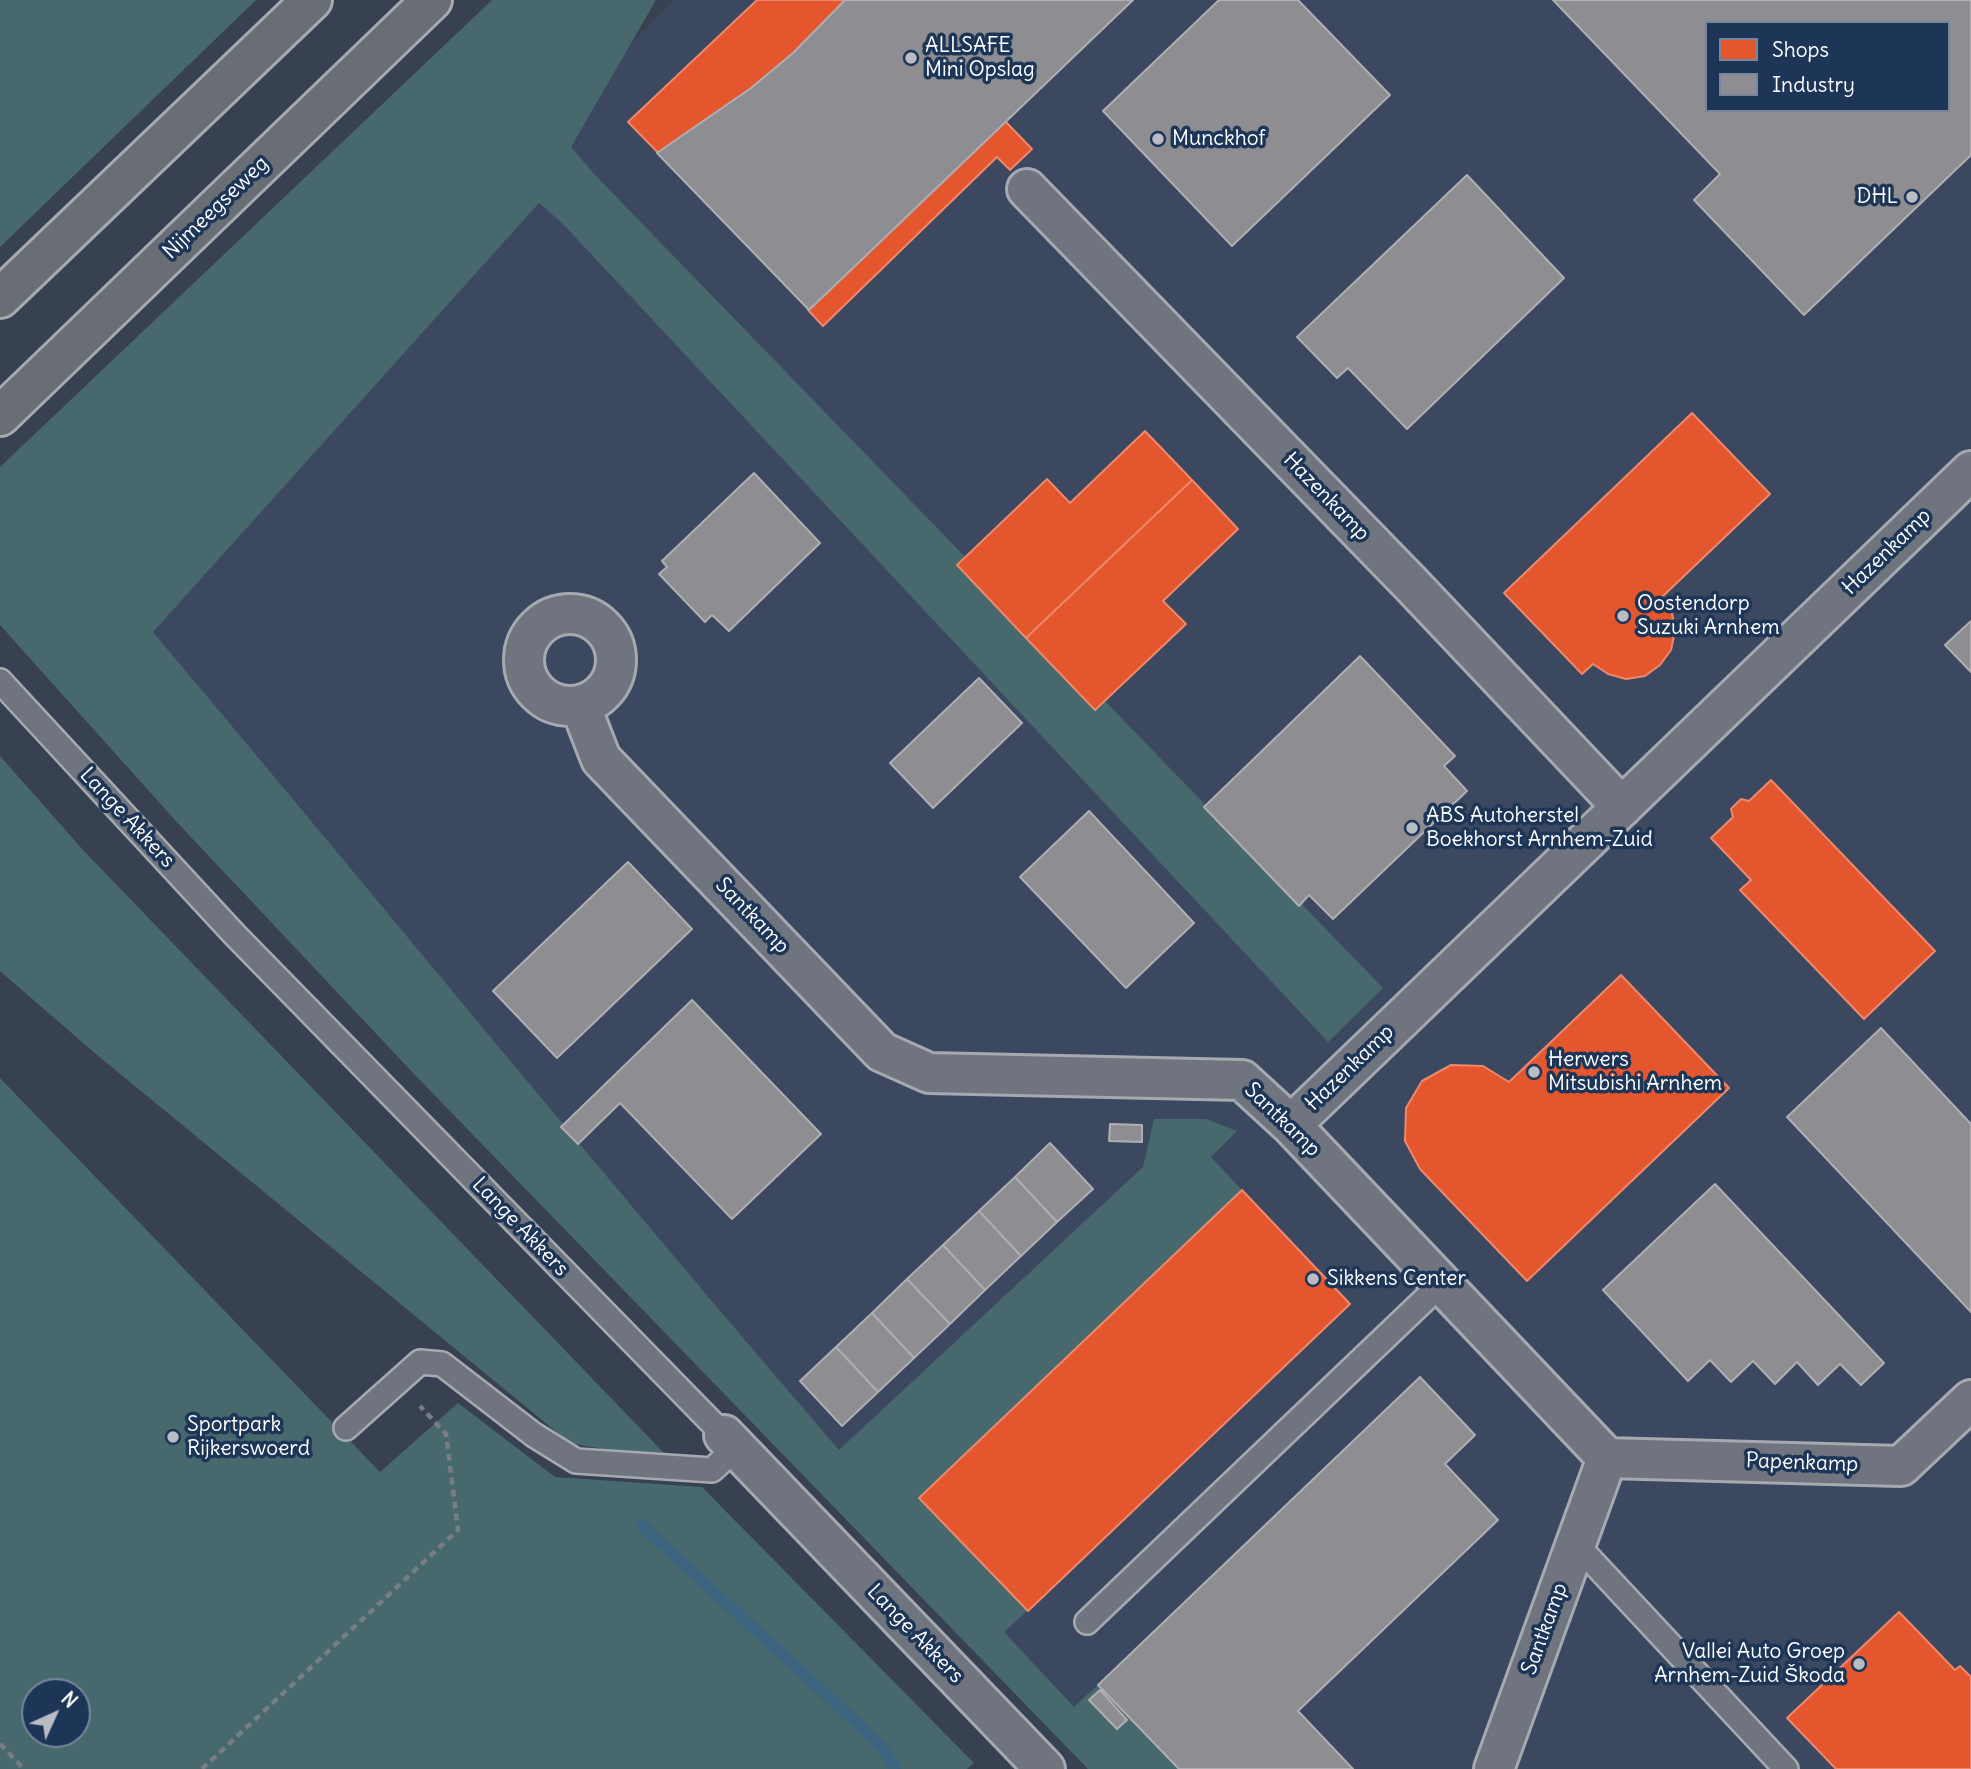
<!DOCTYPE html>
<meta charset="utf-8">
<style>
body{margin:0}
#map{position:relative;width:1971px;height:1769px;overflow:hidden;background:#374151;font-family:Delius,sans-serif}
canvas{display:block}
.legend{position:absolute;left:1705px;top:21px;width:245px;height:91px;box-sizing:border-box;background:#1d3557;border:2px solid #77869a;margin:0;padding:9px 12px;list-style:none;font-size:21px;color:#fff}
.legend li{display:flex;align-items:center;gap:14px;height:35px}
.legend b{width:35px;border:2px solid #77869a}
.north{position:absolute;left:21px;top:1678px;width:70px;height:70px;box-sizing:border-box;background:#1d3557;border:2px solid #77869a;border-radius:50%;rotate:45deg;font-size:19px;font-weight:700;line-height:28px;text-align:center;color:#fff}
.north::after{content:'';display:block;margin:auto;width:24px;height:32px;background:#b9bcc2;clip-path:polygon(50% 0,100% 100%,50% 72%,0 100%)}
</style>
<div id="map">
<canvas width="1971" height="1769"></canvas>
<ul class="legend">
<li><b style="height:19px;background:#e4572e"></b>Shops</li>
<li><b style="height:19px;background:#8d8d92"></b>Industry</li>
</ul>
<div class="north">N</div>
</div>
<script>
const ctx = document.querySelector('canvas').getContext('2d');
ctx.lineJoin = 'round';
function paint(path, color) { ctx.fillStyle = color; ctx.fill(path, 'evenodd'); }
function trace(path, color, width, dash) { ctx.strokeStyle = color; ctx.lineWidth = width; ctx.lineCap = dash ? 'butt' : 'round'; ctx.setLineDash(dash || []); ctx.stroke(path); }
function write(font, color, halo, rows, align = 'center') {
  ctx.font = font + ' Delius,sans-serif'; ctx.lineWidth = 7; ctx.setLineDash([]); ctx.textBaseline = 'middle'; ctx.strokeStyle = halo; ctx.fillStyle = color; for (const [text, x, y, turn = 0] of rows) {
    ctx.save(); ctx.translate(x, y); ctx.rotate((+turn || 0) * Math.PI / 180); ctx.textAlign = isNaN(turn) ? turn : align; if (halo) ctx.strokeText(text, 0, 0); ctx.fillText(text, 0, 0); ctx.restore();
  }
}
const built = new Path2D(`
 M674,0H1971V1769H1125L70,616ZM1707,23H1948V110H1707Z`);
const green = new Path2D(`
 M0,0H256L0,247Z
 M492,0H656L571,147L596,176L1383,988L1328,1042L562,223L539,203L153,632C382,904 607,1181 839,1450L1143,1167L1154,1119H1206L1237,1131L1211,1157L1242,1190L922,1496L1029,1609L1004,1632L1074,1707L1101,1682L1184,1769H1088L415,1075L174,819L0,625V467Z
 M0,756L84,851L664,1453L620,1452L570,1443L97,1055L0,971Z
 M0,1078L380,1472L458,1403L555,1477L702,1487L974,1763L967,1769H0ZM35,1692H77V1734H35Z`);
const shops = new Path2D(`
 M757,0H1130L1004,120L1032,149L1010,170L997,157L823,326L808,310L810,308L628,122Z
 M1692,413L1770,494L1662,597L1672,613L1675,631L1671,650L1660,665L1645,676L1626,679L1608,674L1593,664L1582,674L1504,593Z
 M1145,431L1192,480L1026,638L957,565L1047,479L1070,503Z
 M1192,480L1238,529L1163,601L1186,624L1095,710L1026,638Z
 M1771,780L1935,951L1864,1019L1740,890L1751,880L1711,838L1733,817L1731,809L1741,799L1749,801Z
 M1621,975L1729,1088L1527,1281L1420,1169L1405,1141L1406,1108L1422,1081L1451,1065L1483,1066L1509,1082Z
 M1242,1190L1350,1304L1028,1611L919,1498Z
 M1899,1612L1955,1670L1960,1666L1971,1677V1769H1836L1787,1718Z`);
const industry = new Path2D(`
 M845,0H1133L809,310L657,153L751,88L793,53Z
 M1219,0H1298L1390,95L1232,246L1103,111Z
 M1553,0H1971V155L1804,315L1694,200L1720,174ZM1707,23H1948V110H1707Z
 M1467,175L1564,278L1407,429L1348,368L1337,378L1297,337Z
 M754,473L820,543L729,631L712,615L705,622L659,574L667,567L662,561Z
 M1971,621V672L1945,645Z
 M1360,656L1455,756L1444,766L1467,791L1333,919L1309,895L1299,906L1204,807Z
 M979,678L1022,723L933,808L890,763Z
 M1089,811L1194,923L1126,988L1020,877Z
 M628,862L692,929L557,1058L493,991Z
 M692,1000L821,1134L732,1219L620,1103L578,1144L561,1127Z
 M1881,1028L1971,1124V1312L1787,1117Z
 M1110,1124L1142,1125V1142L1109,1141Z
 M1050,1143L1093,1189L1057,1222L1015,1177Z
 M1015,1177L1057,1222L1021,1256L979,1211Z
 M1715,1184L1884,1363L1861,1385L1840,1364L1818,1385L1797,1362L1775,1384L1753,1361L1731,1382L1710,1360L1688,1381L1603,1290Z
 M979,1211L1021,1256L985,1290L943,1245Z
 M943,1245L985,1290L950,1324L907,1279Z
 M907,1279L950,1324L914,1358L872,1313Z
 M872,1313L914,1358L878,1392L836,1347Z
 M836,1347L878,1392L842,1426L800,1381Z
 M1420,1377L1475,1435L1445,1464L1498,1520L1298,1711L1353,1769H1179L1098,1685Z
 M1100,1690L1127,1720L1117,1729L1089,1700Z`);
const stream = new Path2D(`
 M642,1526L857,1723L881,1747L896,1769`);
const path = new Path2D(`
 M0,1744L24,1769
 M202,1769L458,1530L446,1434L420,1406`);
const lane = new Path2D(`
 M0,681L235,935L724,1435
 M346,1428L420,1362L442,1364L534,1435L576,1461L712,1470L736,1448
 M1576,1544L1786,1769
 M1087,1622L1441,1284`);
const street = new Path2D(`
 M1027,189L1412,585L1622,807
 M524 660a46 46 0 1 1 92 0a46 46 0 1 1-92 0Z
 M580,705L601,759L882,1052L929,1073L1242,1080L1291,1125L1607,1458L1494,1769
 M1291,1125L1971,471
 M724,1435L1045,1769
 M1607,1458L1901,1466L1971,1400`);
const highway = new Path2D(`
 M0,298L312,0
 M0,416L432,0`);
const markers = [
 [911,58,7,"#b9bcc2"],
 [1158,139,7,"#b9bcc2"],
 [1912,197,7,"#b9bcc2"],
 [1623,616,7,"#b9bcc2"],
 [1412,828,7,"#b9bcc2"],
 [1534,1072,7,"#b9bcc2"],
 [1313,1279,7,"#b9bcc2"],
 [173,1437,7,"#b9bcc2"],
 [1859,1664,7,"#b9bcc2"]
];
const poiNames = [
 ["ALLSAFE",925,46],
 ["Mini Opslag",925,70],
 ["Munckhof",1172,139],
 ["DHL",1898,197,"right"],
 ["Oostendorp",1637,604],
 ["Suzuki Arnhem",1637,628],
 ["ABS Autoherstel",1426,816],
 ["Boekhorst Arnhem-Zuid",1426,840],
 ["Herwers",1548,1060],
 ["Mitsubishi Arnhem",1548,1084],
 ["Sikkens Center",1327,1279],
 ["Sportpark",187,1425],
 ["Rijkerswoerd",187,1449],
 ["Vallei Auto Groep",1845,1652,"right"],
 ["Arnhem-Zuid Škoda",1845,1676,"right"]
];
const streetNames = [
 ["Nijmeegseweg",216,208,-44],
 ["Hazenkamp",1326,497,46],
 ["Hazenkamp",1887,552,-44],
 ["Lange Akkers",127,818,47],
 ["Santkamp",752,916,46],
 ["Hazenkamp",1350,1068,-44],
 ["Santkamp",1282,1120,44],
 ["Lange Akkers",520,1227,46],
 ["Papenkamp",1802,1463,2],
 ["Santkamp",1545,1629,-70],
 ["Lange Akkers",915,1634,46]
];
paint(built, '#3c4860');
paint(green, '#47696e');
paint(shops, '#e4572e');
trace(shops, '#ec896d', 2);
paint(industry, '#8d8d92');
trace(industry, '#afafb3', 2);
trace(stream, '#3c647e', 12);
trace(lane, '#a5aab1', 28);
trace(street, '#a5aab1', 44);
trace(highway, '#a5aab1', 44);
trace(path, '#777d86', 4.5, [7, 5]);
trace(lane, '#6f747e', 23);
trace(street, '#6f747e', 38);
trace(highway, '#696e75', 38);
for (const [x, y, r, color] of markers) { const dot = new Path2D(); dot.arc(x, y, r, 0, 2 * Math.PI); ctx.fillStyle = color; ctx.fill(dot); trace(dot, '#1d3557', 2.5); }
write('21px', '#fff', '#1d3557', poiNames, 'left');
write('21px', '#fff', '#1d3557', streetNames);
</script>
